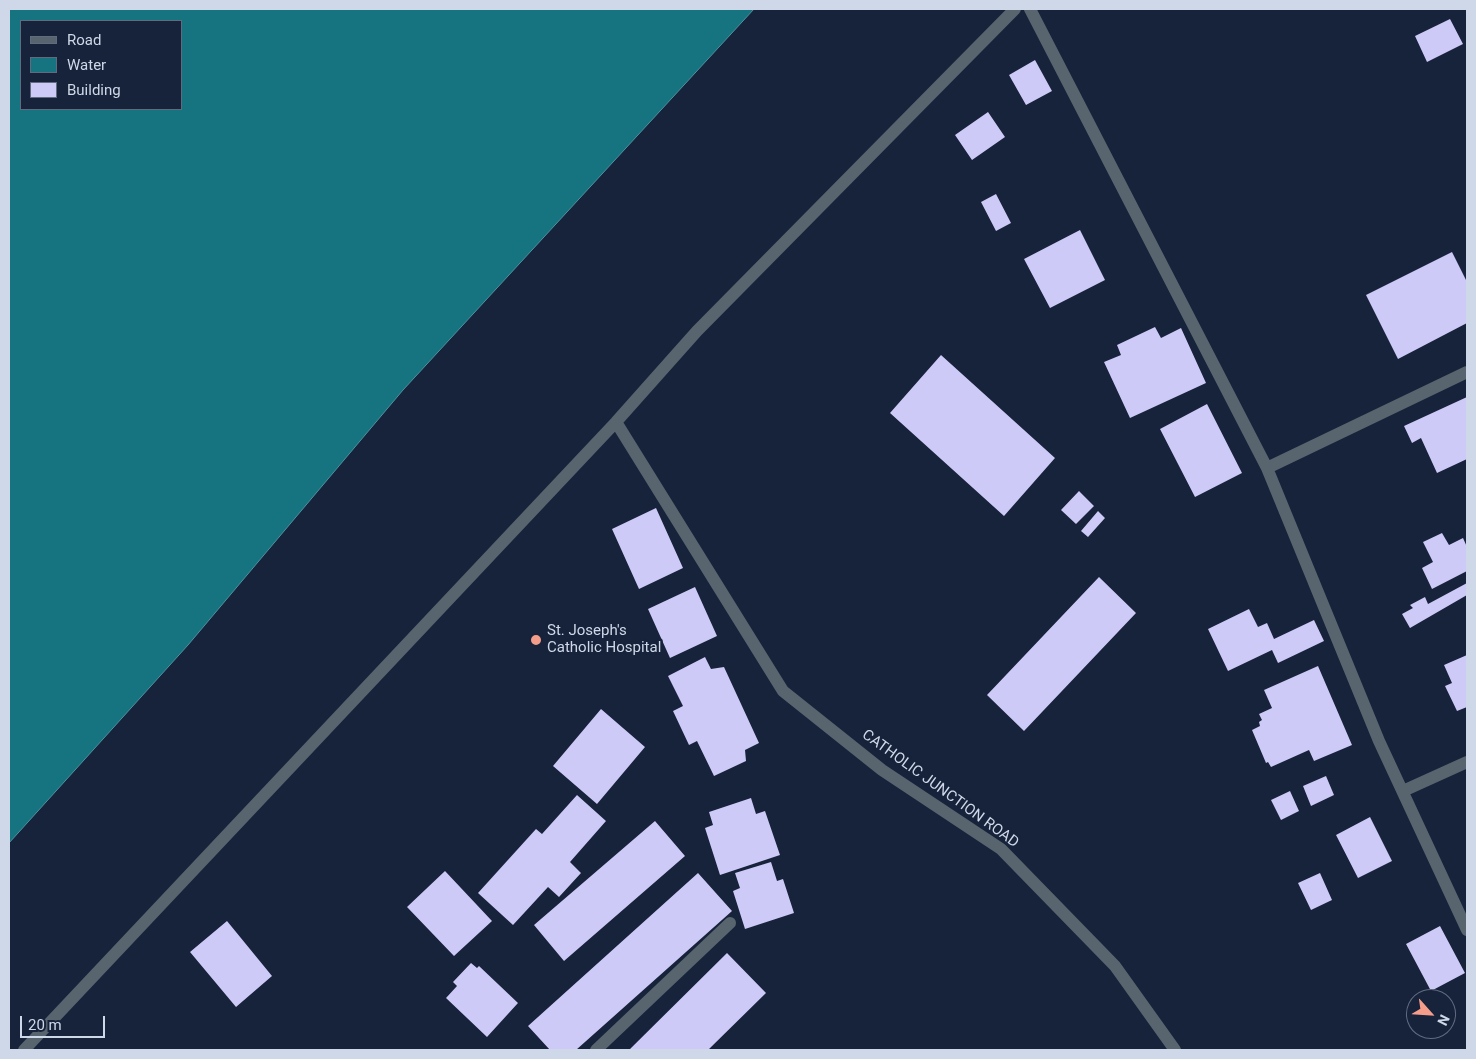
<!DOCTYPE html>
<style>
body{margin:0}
#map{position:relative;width:1476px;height:1059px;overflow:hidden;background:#17233b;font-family:Roboto,sans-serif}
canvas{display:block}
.frame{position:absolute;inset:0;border:10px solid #cfd8e8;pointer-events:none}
.legend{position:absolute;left:20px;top:20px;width:162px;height:90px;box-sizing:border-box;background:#17233b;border:1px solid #616b80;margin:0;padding:6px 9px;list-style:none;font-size:15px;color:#cfd8e8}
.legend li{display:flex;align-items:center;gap:10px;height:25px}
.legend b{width:25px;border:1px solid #616b80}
.north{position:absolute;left:1406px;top:989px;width:50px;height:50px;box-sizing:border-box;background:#17233b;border:1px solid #616b80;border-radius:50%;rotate:116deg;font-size:14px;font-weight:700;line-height:20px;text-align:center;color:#cfd8e8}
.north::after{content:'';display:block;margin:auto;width:18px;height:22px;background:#f49d8b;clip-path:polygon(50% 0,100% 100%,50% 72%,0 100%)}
.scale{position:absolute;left:20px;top:1016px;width:85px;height:22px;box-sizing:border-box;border:2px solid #cfd8e8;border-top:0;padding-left:6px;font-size:15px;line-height:18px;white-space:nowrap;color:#cfd8e8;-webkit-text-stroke:4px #17233b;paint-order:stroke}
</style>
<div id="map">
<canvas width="1476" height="1059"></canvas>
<div class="frame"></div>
<ul class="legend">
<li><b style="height:6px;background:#58656e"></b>Road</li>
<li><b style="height:14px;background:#167380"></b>Water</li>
<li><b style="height:14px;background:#cdcaf7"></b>Building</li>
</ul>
<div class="north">N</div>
<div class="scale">20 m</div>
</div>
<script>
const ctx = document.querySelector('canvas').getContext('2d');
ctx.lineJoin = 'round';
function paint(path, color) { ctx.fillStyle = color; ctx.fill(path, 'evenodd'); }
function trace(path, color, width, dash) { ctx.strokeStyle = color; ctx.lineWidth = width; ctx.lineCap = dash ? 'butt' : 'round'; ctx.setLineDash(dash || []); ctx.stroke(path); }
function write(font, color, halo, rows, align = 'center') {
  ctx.font = font + ' Roboto,sans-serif'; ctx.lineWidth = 5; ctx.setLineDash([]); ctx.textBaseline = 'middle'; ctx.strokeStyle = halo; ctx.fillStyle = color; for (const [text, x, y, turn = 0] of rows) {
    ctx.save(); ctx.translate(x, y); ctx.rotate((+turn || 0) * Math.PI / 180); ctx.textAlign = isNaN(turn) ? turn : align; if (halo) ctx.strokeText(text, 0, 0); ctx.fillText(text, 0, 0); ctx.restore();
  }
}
const water = new Path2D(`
 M9,9H754L403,390L188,645L9,843ZM21,21H181V109H21Z`);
const building = new Path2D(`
 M1450,19L1463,44L1427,62L1415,36Z
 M1035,60L1052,91L1026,105L1009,75Z
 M988,112L1005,137L972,160L955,135Z
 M996,194L1011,223L996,231L981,202Z
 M1080,230L1105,280L1050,308L1024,259Z
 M1452,252L1467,282V323L1398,359L1366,295Z
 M1155,327L1161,338L1181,328L1206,383L1130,418L1104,362L1121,355L1117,345Z
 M941,355L1055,458L1004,516L890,413Z
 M1467,397V459L1437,473L1421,438L1412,443L1404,426Z
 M1207,404L1242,473L1195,497L1160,429Z
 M1079,491L1094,506L1076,524L1061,510Z
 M656,508L683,568L639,589L612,529Z
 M1098,511L1105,518L1088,537L1081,531Z
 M1442,533L1449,545L1463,538L1467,547V571L1432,589L1422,568L1433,562L1423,542Z
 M1099,577L1136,613L1024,731L987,695Z
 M1467,583V595L1410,628L1402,614L1413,608L1410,605L1425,597L1428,604Z
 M695,587L717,636L670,658L648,609Z
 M1249,609L1258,627L1267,623L1274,639L1314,620L1324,641L1278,663L1272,650L1228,671L1208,629Z
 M1467,655V707L1457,711L1445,686L1452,683L1444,665Z
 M705,657L711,669L724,667L759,743L745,750L746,761L714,776L697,741L689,745L673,711L683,706L668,676Z
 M1318,666L1352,745L1314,761L1309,750L1271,767L1268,762L1266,763L1252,730L1260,726L1259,722L1262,720L1259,714L1272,708L1264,690Z
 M601,709L645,747L597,804L553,766Z
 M1326,776L1334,795L1311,806L1303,786Z
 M1290,791L1299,811L1281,820L1271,800Z
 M577,795L606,821L570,862L581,873L559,897L548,887L513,925L478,893L536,829L542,834Z
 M751,798L756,814L765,811L780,855L720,875L705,828L713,825L709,812Z
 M1370,817L1392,861L1358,878L1336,835Z
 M655,821L685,856L564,961L534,925Z
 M771,862L777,881L783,879L794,913L745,929L733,891L740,888L735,873Z
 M445,871L492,921L454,956L407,907Z
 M698,873L732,911L576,1050H550L528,1026Z
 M1320,873L1332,900L1311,910L1298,883Z
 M227,921L272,976L236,1007L190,952Z
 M1440,926L1465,973L1431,991L1406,944Z
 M727,953L766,993L708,1050H629Z
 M471,963L477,968L479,966L518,1003L487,1037L446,998L457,986L453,982Z`);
const minor = new Path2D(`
 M1030,9L1267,468L1379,741L1467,930
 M616,422L783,691L882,770L1001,849L1115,966L1175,1050
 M1267,468L1467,372
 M1403,791L1467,762
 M24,1050L616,422L697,331L1015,9
 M596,1050L730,923`);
const markers = [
 [536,640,6,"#f49d8b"]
];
const poiNames = [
 ["St. Joseph's",547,631],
 ["Catholic Hospital",547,648]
];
const streetNames = [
 ["CATHOLIC JUNCTION ROAD",940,789,36]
];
paint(water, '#167380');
trace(water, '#4e919f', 1);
paint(building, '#cdcaf7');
trace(minor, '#58656e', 12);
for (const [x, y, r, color] of markers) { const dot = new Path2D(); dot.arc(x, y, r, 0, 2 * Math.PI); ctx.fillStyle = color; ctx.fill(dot); trace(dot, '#17233b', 2); }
write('15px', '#cfd8e8', '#17233b', poiNames, 'left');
write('15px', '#cfd8e8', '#17233b', streetNames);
</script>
